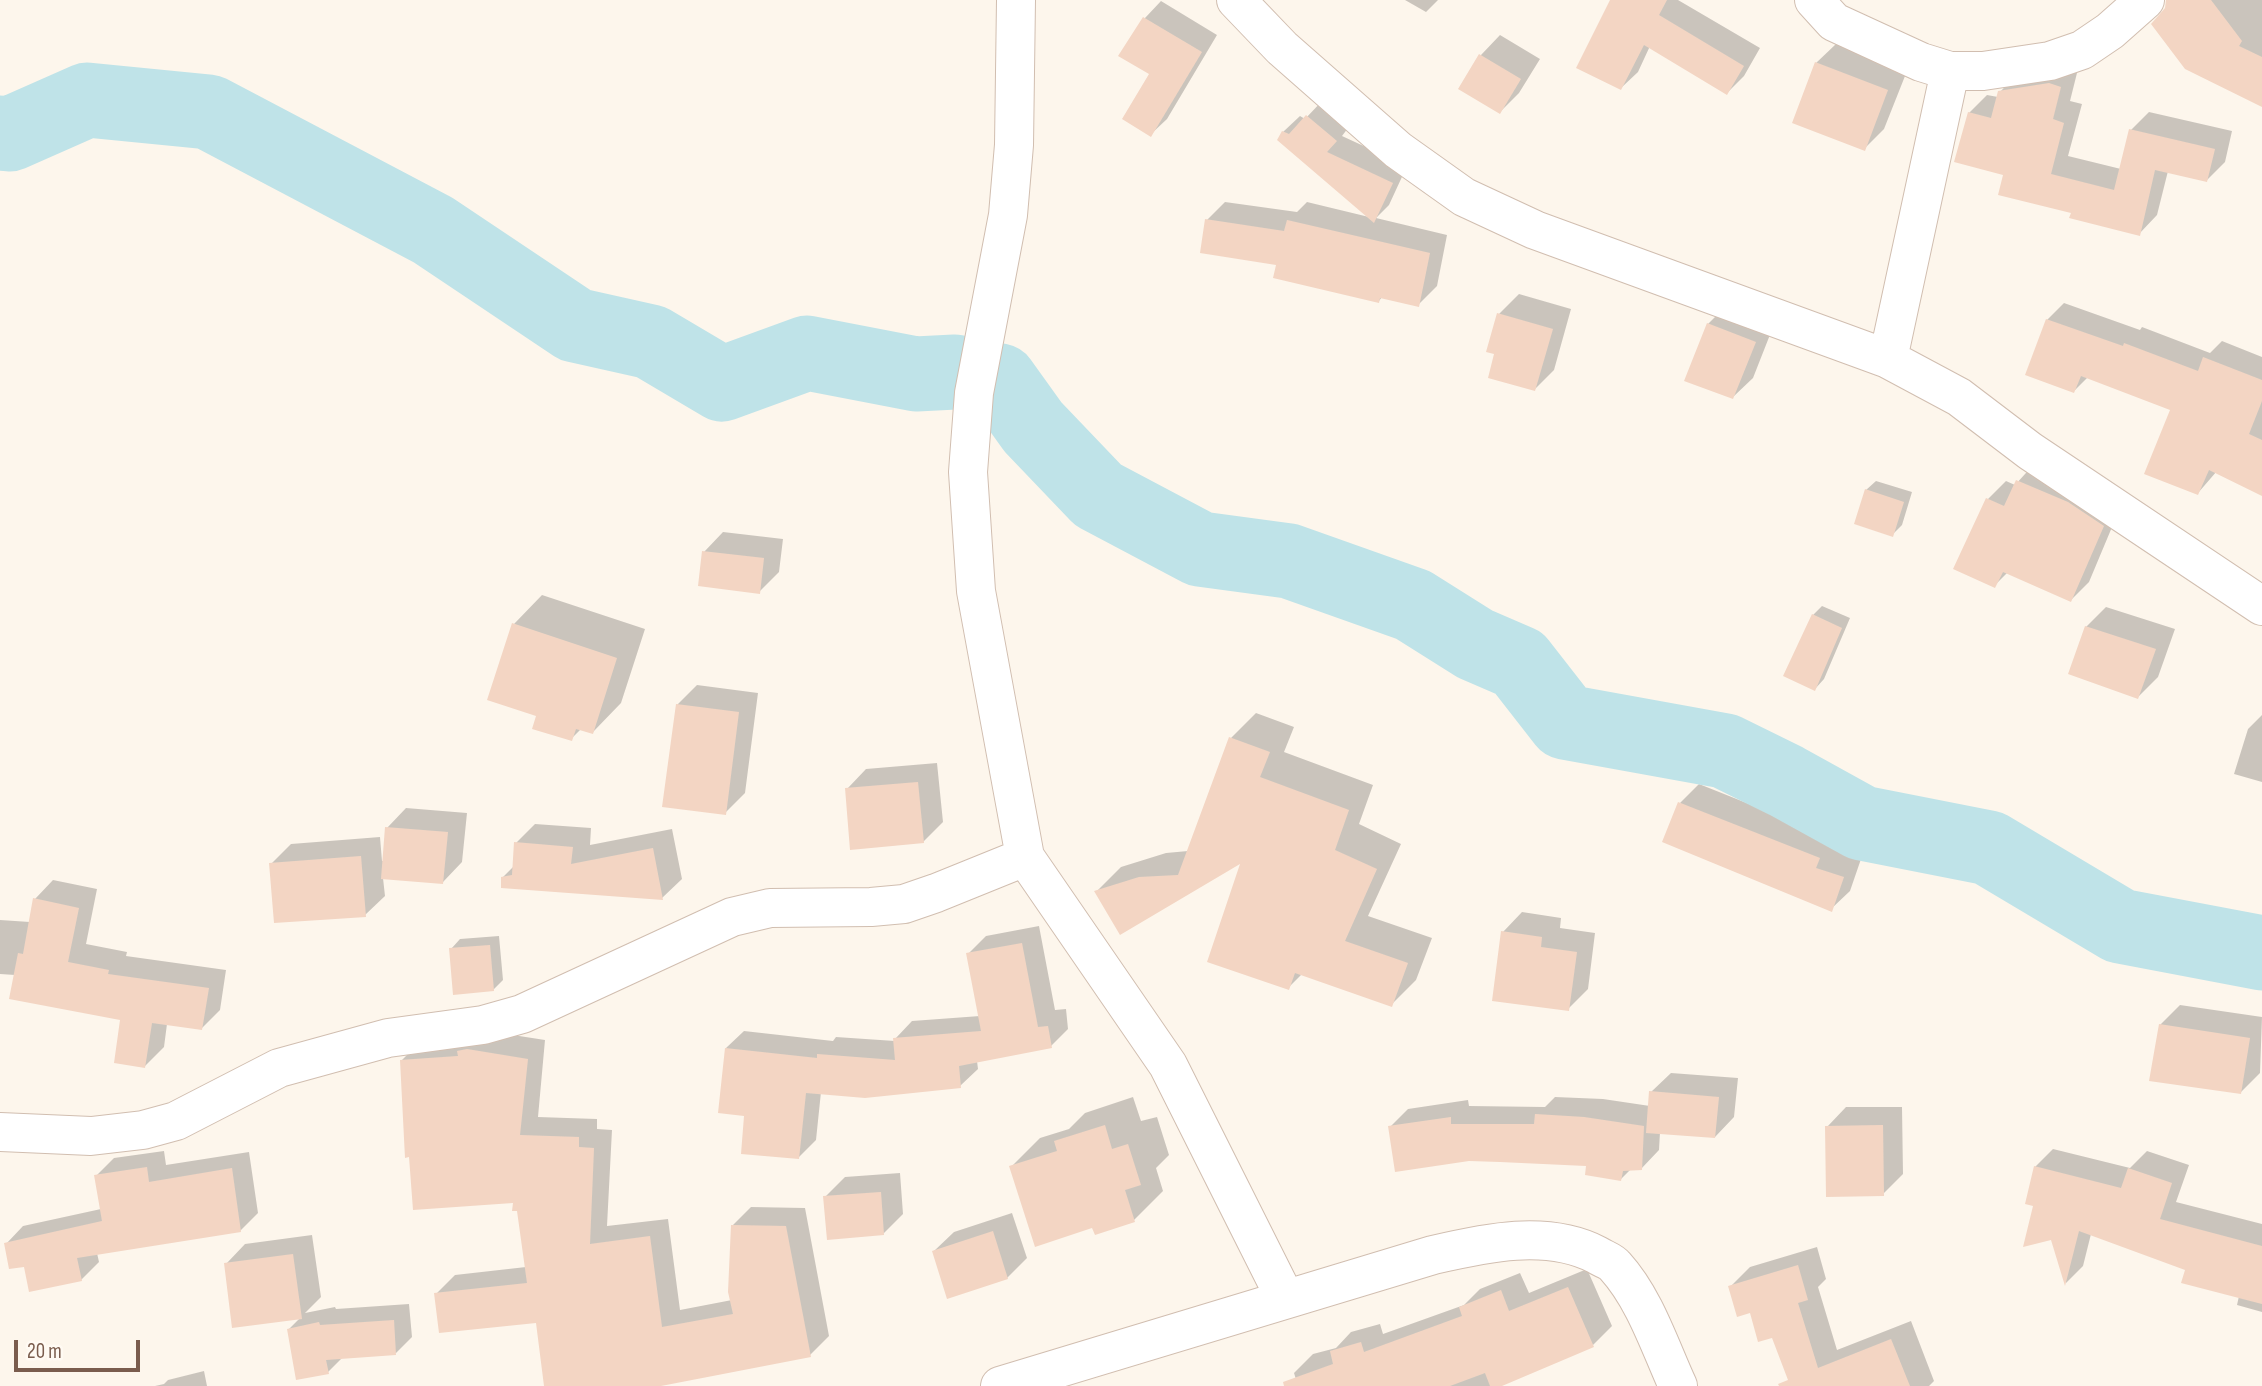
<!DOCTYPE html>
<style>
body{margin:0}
#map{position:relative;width:2262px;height:1386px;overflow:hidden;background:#fdf6ec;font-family:"Sofia Sans Condensed",sans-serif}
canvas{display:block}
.scale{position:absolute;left:14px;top:1340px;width:126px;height:32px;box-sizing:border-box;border:4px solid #7a5c4d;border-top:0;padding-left:9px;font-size:21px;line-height:24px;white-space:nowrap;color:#7a5c4d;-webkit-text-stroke:5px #fffaf3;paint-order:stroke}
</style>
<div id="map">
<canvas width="2262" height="1386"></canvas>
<div class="scale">20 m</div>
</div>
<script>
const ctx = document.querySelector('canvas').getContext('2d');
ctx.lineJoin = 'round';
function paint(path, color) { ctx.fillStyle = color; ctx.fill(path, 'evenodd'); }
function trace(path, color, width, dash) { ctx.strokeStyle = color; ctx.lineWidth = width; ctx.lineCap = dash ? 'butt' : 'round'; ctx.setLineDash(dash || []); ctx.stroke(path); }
const shadow = new Path2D(`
 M1405,0H1438L1426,12Z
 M1612,0H1678L1760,48L1744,76L1727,93L1650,46L1638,72L1621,88Z
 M2168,0H2262V105Z
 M1161,1L1217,35L1167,119L1150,135L1152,74L1121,55L1145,18Z
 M1500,35L1540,59L1519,93L1500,112L1460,88L1481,55Z
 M1836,44L1907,71L1884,129L1864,149L1816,63Z
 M2078,69L2070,101L2082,104L2068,156L2121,169L2131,130L2149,112L2232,131L2225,162L2207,180L2168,171L2157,215L2139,234L2073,212L2005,174L1969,113L1987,95L1998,97L2000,92L2018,73Z
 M1323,100L1351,124L1342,136L1407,166L1389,205L1376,218L1447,235L1437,286L1418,305L1382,297L1379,301L1278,263L1207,220L1225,202L1297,212L1307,202L1369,217L1283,132L1300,116L1305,119Z
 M1519,294L1571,309L1554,370L1535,389L1497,353L1499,314Z
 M2064,303L2140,330L2142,327L2210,353L2222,341L2262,357V481L2217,471L2198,493L2173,409L2088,377L2074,391L2047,320Z
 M1728,304L1775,322L1753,378L1733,397L1708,324Z
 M2035,463L2120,508L2089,582L2071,600L2008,572L1995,585L1956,568L1988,499L2006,481L2015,485Z
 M1876,481L1912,492L1902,525L1892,535L1866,490Z
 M723,532L783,539L779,572L759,592L704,552Z
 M542,595L645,629L621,703L593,732L581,729L571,739L538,715L514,624Z
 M1822,606L1850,618L1824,679L1815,689L1813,615Z
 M2106,607L2175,629L2158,677L2138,697L2086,627Z
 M697,685L758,693L745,793L725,813L677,705Z
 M1256,713L1294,727L1284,752L1373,785L1359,824L1401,844L1368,916L1432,938L1416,980L1391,1005L1302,974L1288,988L1243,860L1121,933L1096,892L1121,867L1166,853L1188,851L1231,738Z
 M2262,715V782L2234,774L2248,729Z
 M937,763L943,822L923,842L847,789L866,769Z
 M1699,784L1837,839L1833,849L1861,859L1850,891L1831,909L1680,803Z
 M406,808L467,813L462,862L443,882L383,878L385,896L365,915L271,864L291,844L380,837L382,861H384L387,828Z
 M535,824L591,828L590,845L672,829L682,879L662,898L502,878L514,866L516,843Z
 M53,880L97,889L86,944L127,952L126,956L226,970L220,1010L202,1028L167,1024L164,1047L145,1066L122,1019L15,975L0,974V920L30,922L35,899Z
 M1522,912L1561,918L1560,928L1595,933L1588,989L1568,1009L1503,932Z
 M1039,926L1055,1010L1066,1009L1068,1029L1051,1046L977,1061L978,1069L960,1086L821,1092L816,1140L798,1158L746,1115L726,1048L744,1031L833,1041L836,1037L895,1041V1039L912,1021L980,1016L968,954L986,936Z
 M499,936L503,980L493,990L451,949L460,939Z
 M2180,1005L2262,1017L2260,1073L2240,1093L2160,1025Z
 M487,1031L545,1040L538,1117L597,1119V1129L612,1130L607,1226L668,1219L680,1310L732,1300L733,1225L751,1207L805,1208L829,1336L810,1355L648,1386H546L538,1321L436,1294L455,1275L526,1267L519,1209L514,1201L402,1060L420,1042Z
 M1671,1073L1738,1078L1734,1117L1715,1137L1660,1132L1659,1150L1641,1169H1631L1621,1179L1588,1164L1390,1127L1408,1109L1468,1100L1469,1106L1545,1107L1555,1097L1603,1099L1650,1106L1651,1092Z
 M1133,1097L1141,1121L1157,1117L1169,1155L1156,1168L1163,1191L1134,1220L1093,1226L1011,1167L1040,1138L1069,1129L1085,1113Z
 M1846,1107H1902L1903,1174L1883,1194L1827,1127Z
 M2053,1149L2130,1168L2147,1151L2189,1165L2176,1202L2262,1224V1312L2237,1305L2239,1296L2187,1269L2091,1234L2083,1266L2066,1283L2052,1238L2035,1205V1167Z
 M164,1151L166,1165L249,1152L258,1213L240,1231L97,1253L99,1262L81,1280L25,1265L6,1244L23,1226L101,1209L96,1176L114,1158Z
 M900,1173L903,1214L883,1234L825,1197L845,1177Z
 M1012,1213L1027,1258L1007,1278L934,1251L954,1232Z
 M312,1235L321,1297L305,1313L335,1307L336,1309L409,1304L412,1337L396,1353L343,1357L328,1372L289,1329L301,1317L226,1264L245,1244Z
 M1817,1247L1826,1279L1818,1287L1837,1350L1911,1321L1934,1381L1929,1386H1792L1773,1336L1730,1287L1750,1267Z
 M1587,1269L1612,1326L1593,1345L1501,1384L1502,1386H1298L1294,1373L1313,1354L1336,1348L1351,1332L1380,1324L1383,1334L1464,1305L1480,1289L1520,1273L1529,1293Z
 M204,1371L207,1386H155L164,1384L168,1380Z`);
const river = new Path2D(`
 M0,133L10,134L87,100L209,112L433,230L575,325L651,342L722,384L807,353L916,374L955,372L1000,381L1033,427L1098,495L1200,549L1289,561L1413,605L1475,644L1519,663L1565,722L1725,751L1786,781L1862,823L1989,848L2120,926L2262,953`);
const building = new Path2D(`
 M1610,0H1667L1659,15L1744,66L1727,95L1644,45L1621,90L1576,68Z
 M2166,0H2211L2242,41L2239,46L2262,57V107L2185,69L2151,24L2165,8Z
 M1143,17L1202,52L1151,137L1122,119L1149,74L1118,56Z
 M1479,54L1521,79L1500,114L1458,89Z
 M1815,62L1888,90L1865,151L1792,123Z
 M2049,83L2061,87L2053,119L2064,123L2051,174L2114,190L2129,129L2215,149L2207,182L2155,170L2140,236L2069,218L2071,213L1998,195L2003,175L1954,162L1968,112L1991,118L1998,91Z
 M1306,115L1337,141L1327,152L1393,183L1374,223L1277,140L1282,131L1289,134Z
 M1205,219L1284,231L1287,220L1430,253L1419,307L1380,298L1379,303L1273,278L1276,265L1200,253Z
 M1497,313L1553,329L1535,391L1488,378L1494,354L1486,352Z
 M2046,319L2123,346L2124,343L2198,371L2203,357L2262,380V401L2249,434L2262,440V496L2209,470L2198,495L2144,474L2170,410L2081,376L2074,393L2025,375Z
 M1707,323L1756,342L1733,399L1684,381Z
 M2016,480L2068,502L2104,526L2071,602L2003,572L1995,588L1953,569L1986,498L2004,506Z
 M1865,489L1904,502L1893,537L1854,524Z
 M702,551L764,558L760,594L698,586Z
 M1812,614L1842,628L1815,691L1783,676Z
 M512,623L617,658L593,734L576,729L572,741L532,729L536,716L487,700Z
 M2085,626L2156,649L2138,699L2068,674Z
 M676,704L739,712L726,815L662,807Z
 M1229,737L1270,752L1260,777L1349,810L1335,850L1377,869L1345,941L1408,963L1392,1007L1295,973L1289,990L1207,962L1240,864L1120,935L1094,891L1139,877L1178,875Z
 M918,782L924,843L850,850L845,788Z
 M1678,802L1820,858L1816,868L1844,877L1832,912L1662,842Z
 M385,827L448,832L443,884L381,879Z
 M514,842L573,847L571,864L653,848L663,900L501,888V877L512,875Z
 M361,856L366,917L274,923L269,863Z
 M33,898L79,908L68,962L109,970L108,974L209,988L202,1030L152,1023L145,1068L114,1063L120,1020L9,999L18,953L23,954Z
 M1501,931L1542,937L1541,947L1577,952L1569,1011L1492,1001Z
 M1022,943L1038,1027L1048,1026L1052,1048L959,1066L961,1088L865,1098L806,1093L799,1159L741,1154L744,1116L718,1113L725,1048L817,1058V1054L895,1060L893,1038L981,1031L966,953Z
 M490,945L494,991L453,995L449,948Z
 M2159,1024L2250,1038L2241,1094L2149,1081Z
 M467,1049L528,1059L520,1135L579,1137V1147L594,1148L590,1244L650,1236L662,1327L733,1314L728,1292L731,1225L786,1226L811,1357L661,1386H544L536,1323L439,1333L434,1293L527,1283L517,1211H512L513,1203L413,1210L409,1157L405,1158L400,1060L458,1056L457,1051Z
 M1649,1091L1719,1097L1715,1138L1646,1133Z
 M1535,1114L1584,1117L1644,1126L1642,1170L1623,1171L1621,1181L1585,1175L1586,1166L1500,1162L1469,1161L1395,1172L1388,1126L1451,1117V1124H1534Z
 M1105,1125L1112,1149L1128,1144L1141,1185L1125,1190L1135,1222L1095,1235L1092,1228L1035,1247L1009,1166L1057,1151L1054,1141Z
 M1883,1125L1884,1196L1826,1197L1825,1126Z
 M2034,1166L2121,1188L2128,1168L2172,1183L2160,1219L2262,1246V1304L2181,1283L2185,1270L2079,1231L2065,1286L2051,1240L2023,1247L2033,1206L2025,1204Z
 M147,1167L149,1182L232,1168L241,1232L77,1258L82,1281L29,1292L24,1267L9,1269L4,1243L102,1221L94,1175Z
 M881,1192L884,1235L827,1240L823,1196Z
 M993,1231L1008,1279L947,1299L932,1251Z
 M293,1254L302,1319L232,1328L224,1263Z
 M1798,1265L1808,1300L1798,1303L1818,1368L1891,1339L1910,1386H1779L1778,1384L1788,1380L1772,1338L1758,1342L1750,1313L1737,1317L1728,1286Z
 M1568,1287L1594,1347L1502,1386H1490L1485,1373L1450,1386H1284L1283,1382L1333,1364L1330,1351L1361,1342L1364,1352L1462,1316L1459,1307L1501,1290L1509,1311Z
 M394,1320L396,1355L326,1360L329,1374L296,1380L287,1329L319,1322L320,1325Z`);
const minor = new Path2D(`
 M1016,0L1014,145L1008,215L974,393L968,472L976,591L1025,857L1168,1065L1285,1298
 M1236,0L1282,48L1398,150L1464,197L1535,230L1888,359L1959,397L2030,451L2262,606
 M1814,0L1834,22L1921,62L1950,71H1983L2050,61L2082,50L2110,31L2145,0
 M1888,359L1950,71
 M0,1132L91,1136L143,1130L176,1121L279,1068L388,1038L483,1025L522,1014L732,917L770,908L871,907L904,904L936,893L1025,857
 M1000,1386L1433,1255C1485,1243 1547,1229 1597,1255C1603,1259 1611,1261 1615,1266C1645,1299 1660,1347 1678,1386`);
paint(shadow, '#0003');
trace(river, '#bfe3e8', 75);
paint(building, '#f3d5c3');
trace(minor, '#d1beb0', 40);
trace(minor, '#fff', 38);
</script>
